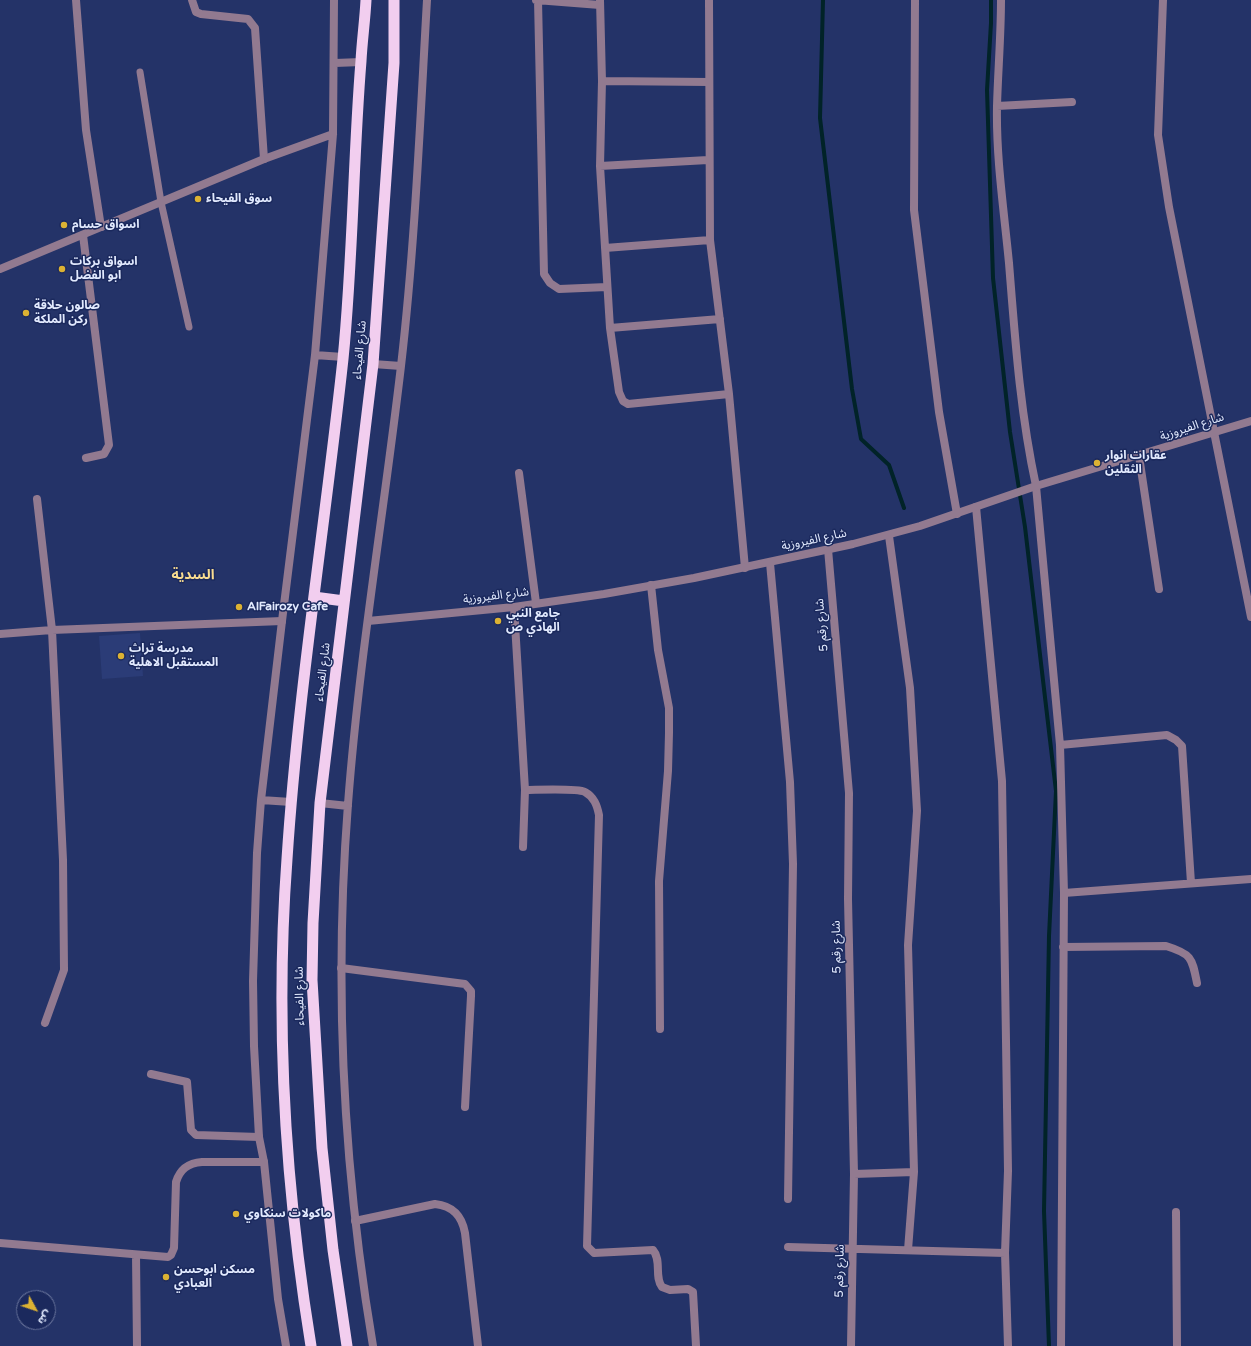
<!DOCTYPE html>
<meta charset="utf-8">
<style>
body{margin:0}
#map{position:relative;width:1251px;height:1346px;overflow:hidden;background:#243368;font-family:"Varela Round","Noto Sans Arabic",sans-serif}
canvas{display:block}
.north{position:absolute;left:16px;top:1290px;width:40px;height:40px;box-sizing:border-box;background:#1b295d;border:1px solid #6b769d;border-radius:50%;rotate:130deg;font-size:11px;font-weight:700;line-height:16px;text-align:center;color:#e2eafe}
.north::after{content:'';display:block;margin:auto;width:14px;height:18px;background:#dcb233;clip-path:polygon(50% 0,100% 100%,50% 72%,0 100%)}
</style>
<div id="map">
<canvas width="1251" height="1346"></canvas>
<div class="north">ش</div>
</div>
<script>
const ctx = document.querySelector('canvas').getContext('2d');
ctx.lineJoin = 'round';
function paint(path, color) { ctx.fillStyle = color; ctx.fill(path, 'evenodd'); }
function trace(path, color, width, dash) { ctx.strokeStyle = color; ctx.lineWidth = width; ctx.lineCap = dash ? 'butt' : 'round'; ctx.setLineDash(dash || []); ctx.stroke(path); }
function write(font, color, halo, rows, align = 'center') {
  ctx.font = font + ' "Varela Round","Noto Sans Arabic",sans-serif'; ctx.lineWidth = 3; ctx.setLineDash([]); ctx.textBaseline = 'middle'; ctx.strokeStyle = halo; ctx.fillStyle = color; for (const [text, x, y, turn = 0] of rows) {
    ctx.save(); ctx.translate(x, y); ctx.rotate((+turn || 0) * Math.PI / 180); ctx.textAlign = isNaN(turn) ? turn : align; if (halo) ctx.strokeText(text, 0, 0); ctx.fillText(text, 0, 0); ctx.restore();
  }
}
const built = new Path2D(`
 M140,633L143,676L102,679L99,636Z`);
const stream = new Path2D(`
 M823,0L820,118L852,389L861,439L889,465L904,508
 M991,0V23L987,90L993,278L1010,432L1025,527L1056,791L1049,936L1044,1211L1049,1346`);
const service = new Path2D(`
 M140,72L161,202L189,327`);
const minor = new Path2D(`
 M76,0L86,130L101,227
 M192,0L196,12L201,14L248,19L255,28L264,159
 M536,0L600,5
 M538,0L544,274L550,283L559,289L607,287
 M600,0L602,81L600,166L610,328L619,392L623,401L628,404L729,394
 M709,0L710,240L729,394L745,568
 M915,0L914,210L939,412L957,514
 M1001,0C1001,35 998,71 997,106C996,158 1004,211 1009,263C1015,338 1020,412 1036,486L1060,745L1064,893L1061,1346
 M1163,0L1158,135L1169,207L1251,617
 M602,81L709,82
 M997,106L1072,102
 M600,166L708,160
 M83,235L109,445L104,454L86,458
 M605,248L710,240
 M610,328L720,319
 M1139,456L1159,589
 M519,473L536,603
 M37,499L52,630L63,860L64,970L45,1023
 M976,507L1002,781L1008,1171L1005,1253L1008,1346
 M889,536L910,688L917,811L908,945L914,1172L908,1250
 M828,549L849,793L848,899L854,1174L851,1346
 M770,563L790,782L793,864L788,1199
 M651,585L658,650L669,708V733L668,771L659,881L660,1029
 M514,607L525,790L523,847
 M0,634L52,630L282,621
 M1060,745L1167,735L1176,740L1182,746L1191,883
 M525,790C537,790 577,788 585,792C594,797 597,805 599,815L587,1246L594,1253L653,1250C662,1260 654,1277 662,1287L670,1290L688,1289L693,1292L696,1346
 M1064,893L1251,879
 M1063,947L1166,946C1192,954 1192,958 1197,983
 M341,968L465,984L471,991V996L465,1107
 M151,1074L187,1082L191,1130L196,1135L259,1137
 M854,1174L914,1172
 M1176,1212L1177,1346
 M355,1221L435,1204C453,1206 462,1216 465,1233L478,1346
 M0,1243L168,1257L171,1255L174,1248L176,1182C180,1169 188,1163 202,1162H264
 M788,1247L1005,1253
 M136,1255L137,1346`);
const tertiary = new Path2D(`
 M335,63L361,62
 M0,269L264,159L333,134
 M315,355L343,357
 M373,364L401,366
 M368,621L514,607L604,594L694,578L853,544L920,526L1036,486L1251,421
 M261,800L291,802
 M320,803L348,806
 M286,1346L278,1299L264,1162L259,1137L254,1046L253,981L257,853L261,800L282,621L315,355L333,134L334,0
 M373,1346C343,1168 334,985 348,804C359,658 384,512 401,366C415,245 420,122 427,0`);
const trunk = new Path2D(`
 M314,597L344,601
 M311,1346C285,1186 275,1021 287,859C298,691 325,526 343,359C353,260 353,160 361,61C362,41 365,20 366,0
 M347,1346L333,1250L322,1148L312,980L313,923L320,803L373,364L394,63V0`);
const markers = [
 [198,199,4,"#dcb233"],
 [64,225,4,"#dcb233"],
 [62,269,4,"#dcb233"],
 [26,313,4,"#dcb233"],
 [1097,463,4,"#dcb233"],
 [239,607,4,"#dcb233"],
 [498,621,4,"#dcb233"],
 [121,656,4,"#dcb233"],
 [236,1214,4,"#dcb233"],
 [166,1277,4,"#dcb233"]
];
const poiNames = [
 ["سوق الفيحاء",206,199],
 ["اسواق حسام",72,225],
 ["اسواق بركات",70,262],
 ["ابو الفضل",70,276],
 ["صالون حلاقة",34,306],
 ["ركن الملكة",34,320],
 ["عقارات انوار",1105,456],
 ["الثقلين",1105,470],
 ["AlFairozy Cafe",247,607],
 ["جامع النبي",506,614],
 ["الهادي ص",506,628],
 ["مدرسة تراث",129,649],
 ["المستقبل الاهلية",129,663],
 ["ماكولات سنكاوي",244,1214],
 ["مسكن ابوحسن",174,1270],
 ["العبادي",174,1284]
];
const streetNames = [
 ["شارع الفيحاء",360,350,-85],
 ["شارع الفيروزية",1192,427,-18],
 ["شارع الفيروزية",814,540,-12],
 ["شارع الفيروزية",496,596,-7],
 ["شارع رقم 5",822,625,-95],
 ["شارع الفيحاء",323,672,-83],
 ["شارع رقم 5",837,947,-91],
 ["شارع الفيحاء",300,996,-91],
 ["شارع رقم 5",840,1271,-89]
];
const quarterNames = [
 ["السدية",193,575]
];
paint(built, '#2b3c77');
trace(stream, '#012328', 4);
trace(service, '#927a90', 7);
trace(minor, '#927a90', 8);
trace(tertiary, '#927a90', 8);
trace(trunk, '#f2ceef', 11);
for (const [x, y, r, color] of markers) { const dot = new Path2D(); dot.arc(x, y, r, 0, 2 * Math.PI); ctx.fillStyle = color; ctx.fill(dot); trace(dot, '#1b295d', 1.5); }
write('bold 12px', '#e2eafe', '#1b295d', poiNames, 'left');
write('12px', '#e2eafe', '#1b295d', streetNames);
write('bold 14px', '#f9dc90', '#1b295d', quarterNames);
</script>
